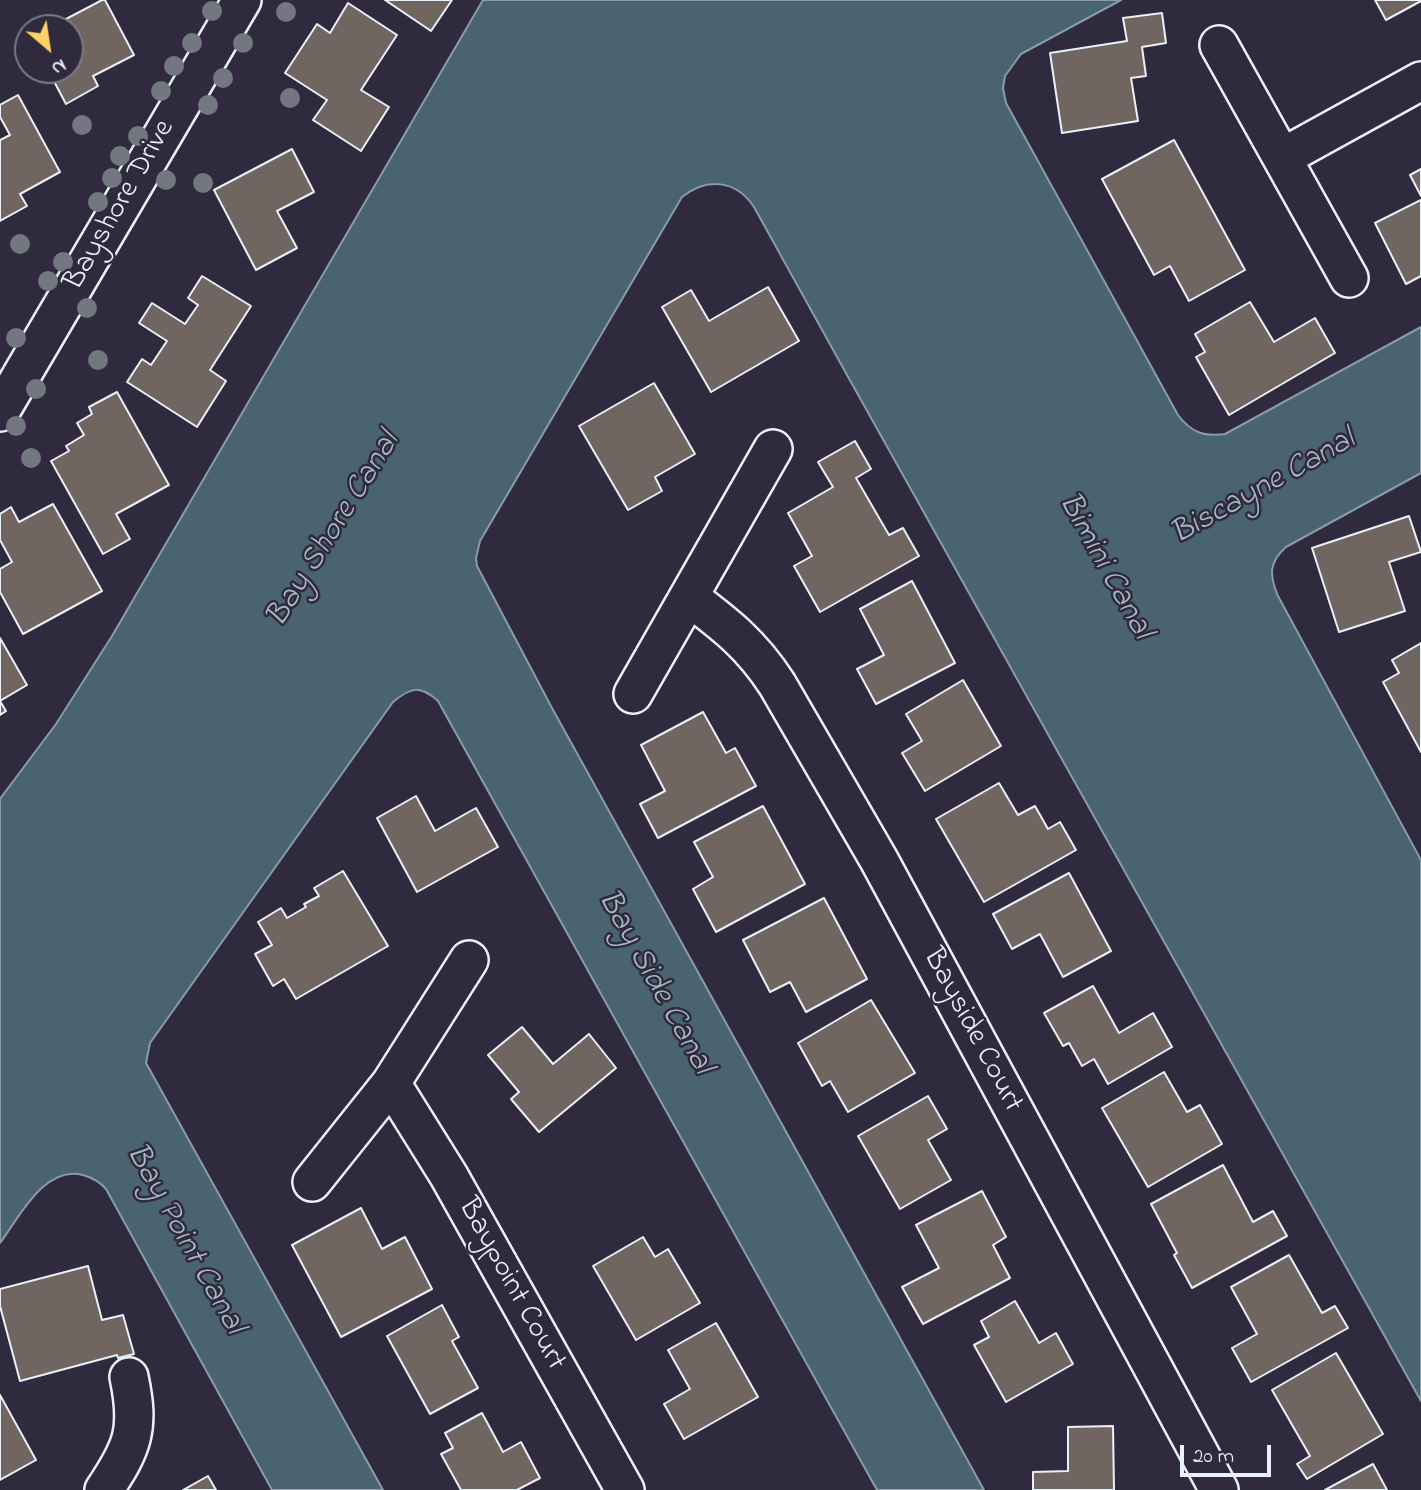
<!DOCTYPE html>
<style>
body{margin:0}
#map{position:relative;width:1421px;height:1490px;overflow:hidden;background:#2f2a3d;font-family:"Indie Flower",sans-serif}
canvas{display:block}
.north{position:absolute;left:14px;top:14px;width:70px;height:70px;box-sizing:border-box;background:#2f2a3d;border:2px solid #797a88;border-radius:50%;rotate:151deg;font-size:19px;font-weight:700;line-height:28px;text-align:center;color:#e8f1f8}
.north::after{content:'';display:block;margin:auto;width:24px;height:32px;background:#ffd166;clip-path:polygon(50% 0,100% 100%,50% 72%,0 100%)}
.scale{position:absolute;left:1180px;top:1445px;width:91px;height:32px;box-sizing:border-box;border:4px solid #e8f1f8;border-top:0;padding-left:9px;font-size:21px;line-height:24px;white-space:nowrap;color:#e8f1f8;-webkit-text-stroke:5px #2f2a3d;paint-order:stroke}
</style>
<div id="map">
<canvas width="1421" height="1490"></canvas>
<div class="north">N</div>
<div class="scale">20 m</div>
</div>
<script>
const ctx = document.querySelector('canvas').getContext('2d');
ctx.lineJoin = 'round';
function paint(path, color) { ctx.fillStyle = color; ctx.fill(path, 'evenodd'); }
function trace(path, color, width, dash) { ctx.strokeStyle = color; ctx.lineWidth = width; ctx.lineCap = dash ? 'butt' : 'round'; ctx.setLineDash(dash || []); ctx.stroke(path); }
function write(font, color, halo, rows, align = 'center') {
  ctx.font = font + ' "Indie Flower",sans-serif'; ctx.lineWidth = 5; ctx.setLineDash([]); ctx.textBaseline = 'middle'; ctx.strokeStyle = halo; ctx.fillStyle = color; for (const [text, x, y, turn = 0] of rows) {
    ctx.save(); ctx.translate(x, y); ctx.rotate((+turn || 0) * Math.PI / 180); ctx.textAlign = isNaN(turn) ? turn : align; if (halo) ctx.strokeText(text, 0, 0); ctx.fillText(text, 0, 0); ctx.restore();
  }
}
const water = new Path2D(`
 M483,0H1121L1021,54L1005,76L1003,88L1006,103L1178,415C1191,432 1203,437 1225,434L1421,327V473L1286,547C1269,562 1269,575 1278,596L1421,860V1401C1199,1002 974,606 754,207C736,180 707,177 682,197L480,541L476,558L477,566L552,708L984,1490H877L438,701C420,685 411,687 393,702L150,1043L146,1063L383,1490H272L106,1189C100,1182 93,1178 83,1175C44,1165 19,1218 0,1243V799L56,724L112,636Z`);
const building = new Path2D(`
 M102,0H105L134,55L93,76L98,86L66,104L48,70H70V28H49Z
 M385,0H452L431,31Z
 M1375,0H1421V1L1386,20Z
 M348,3L397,35L361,90L389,107L361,151L313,120L327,100L285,73L317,24L330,33Z
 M1162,13L1166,43L1142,47L1146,76L1131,78L1138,121L1062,133L1050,53L1127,41L1123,18Z
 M18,95L60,172L20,194L27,206L0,221V140L10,135L0,117V105Z
 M1174,140L1245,270L1189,301L1170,266L1154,275L1102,179Z
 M292,149L314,192L277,211L297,248L256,270L214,190Z
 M1421,169V196L1410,175Z
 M1421,200V276L1406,284L1375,223Z
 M202,276L251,306L210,370L226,381L197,427L127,382L142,359L151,365L167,341L139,323L152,303L185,324L198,305L188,298Z
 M768,287L799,341L711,392L662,307L691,290L709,321Z
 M1250,302L1274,342L1315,318L1335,353L1229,415L1196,357L1205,352L1195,334Z
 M654,383L695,454L655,477L662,491L628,510L579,426Z
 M117,392L169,485L116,514L130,539L103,554L51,461L69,451L66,446L84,435L77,423L92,414L89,407Z
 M855,441L871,469L856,478L889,535L903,528L919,556L820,612L794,566L812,556L788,513L833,487L818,462Z
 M53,504L102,591L23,634L0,592V569L12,562L0,540V514L11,507L19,522Z
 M1409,516L1421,552L1389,562L1405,611L1339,632L1312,548Z
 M912,581L955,663L876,704L857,669L884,655L860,609Z
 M0,638L27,685L0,701L6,711L0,715Z
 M1421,643V752L1383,682L1399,673L1392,660Z
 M963,680L1001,746L925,791L902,753L922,741L906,714Z
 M703,712L726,753L735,748L756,786L658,838L640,804L665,791L641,745Z
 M999,783L1018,815L1035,806L1048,829L1060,822L1076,850L984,902L936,819Z
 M416,796L435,831L476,808L498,847L417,892L377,818Z
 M763,806L805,884L716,932L693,889L713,877L694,842Z
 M343,871L388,946L296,999L284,979L273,986L255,954L272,945L258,922L281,908L287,918L306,907L304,904L319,896L314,888Z
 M1069,873L1111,951L1063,977L1040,934L1012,949L993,914Z
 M824,898L867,979L806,1012L790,982L770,992L743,940Z
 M1093,986L1119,1033L1153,1013L1172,1047L1108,1084L1094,1059L1082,1066L1069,1043L1063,1046L1044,1013Z
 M871,1000L915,1073L848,1112L830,1081L822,1086L798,1043Z
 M522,1027L553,1064L589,1034L616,1068L539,1132L511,1099L519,1092L488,1055Z
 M1164,1072L1187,1112L1200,1105L1222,1144L1148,1187L1102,1108Z
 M928,1096L947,1129L928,1140L951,1180L900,1209L858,1136Z
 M1223,1165L1253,1222L1273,1211L1287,1236L1192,1288L1174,1255L1177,1253L1151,1204Z
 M982,1191L1006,1237L993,1245L1010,1278L923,1324L902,1287L939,1268L916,1225Z
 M361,1208L382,1249L405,1237L432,1289L341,1337L292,1245Z
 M643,1237L655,1257L668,1249L700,1303L636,1340L593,1266Z
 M1289,1255L1322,1313L1335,1306L1348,1328L1251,1382L1232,1348L1257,1334L1231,1287Z
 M88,1266L102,1320L123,1315L134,1354L118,1358L117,1355L20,1381L0,1306V1289Z
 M1015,1301L1039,1343L1056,1333L1073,1364L1006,1402L974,1345L989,1337L981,1321Z
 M442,1305L459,1337L452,1341L478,1388L430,1414L387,1336Z
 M716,1323L758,1397L684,1439L664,1404L690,1389L668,1350Z
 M1336,1353L1383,1434L1307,1479L1297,1464L1310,1456L1272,1390Z
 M0,1395L36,1460L0,1480Z
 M482,1413L503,1452L521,1442L540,1478L517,1490H461L441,1454L453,1448L445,1433Z
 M1113,1426L1114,1490H1033V1472L1068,1471V1427Z
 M1373,1464L1387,1490H1325Z
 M208,1476L216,1490H183Z`);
const minor = new Path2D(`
 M1219,45L1349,278
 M1283,157L1421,81
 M0,412L242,0
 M689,597C726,625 751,644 777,684L879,860L1219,1490
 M633,694L773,449
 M391,1083L449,1176L625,1490
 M312,1182L391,1083L469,960
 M104,1490C133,1447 140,1429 129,1377`);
const trees = [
 [212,11],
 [286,12],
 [192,43],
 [243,43],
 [174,66],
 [223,78],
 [161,91],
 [290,98],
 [208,105],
 [82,125],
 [138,136],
 [120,156],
 [112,178],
 [166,180],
 [203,183],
 [98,202],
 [20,244],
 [63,262],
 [48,281],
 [87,308],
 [16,338],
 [98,360],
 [36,389],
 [16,426],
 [31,458]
];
const streetNames = [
 ["Bayshore Drive",121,206,-60],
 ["Bayside Court",971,1031,62],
 ["Baypoint Court",510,1285,61]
];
const waterNames = [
 ["Biscayne Canal",1264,489,-29],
 ["Bay Shore Canal",335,531,-58],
 ["Bimini Canal",1103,567,61],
 ["Bay Side Canal",653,983,61],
 ["Bay Point Canal",183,1240,61]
];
paint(water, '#4a6371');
trace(water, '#899ca7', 2);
paint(building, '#706560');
trace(building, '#e8f1f8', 2);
trace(minor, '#e8f1f8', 42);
trace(minor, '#2f2a3d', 37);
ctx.fillStyle = '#737780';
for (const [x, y] of trees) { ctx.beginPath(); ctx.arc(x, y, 10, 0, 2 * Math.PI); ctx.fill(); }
write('30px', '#e8f1f8', '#2f2a3d', streetNames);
write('italic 32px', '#a9b8c2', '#2f2a3d', waterNames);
</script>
